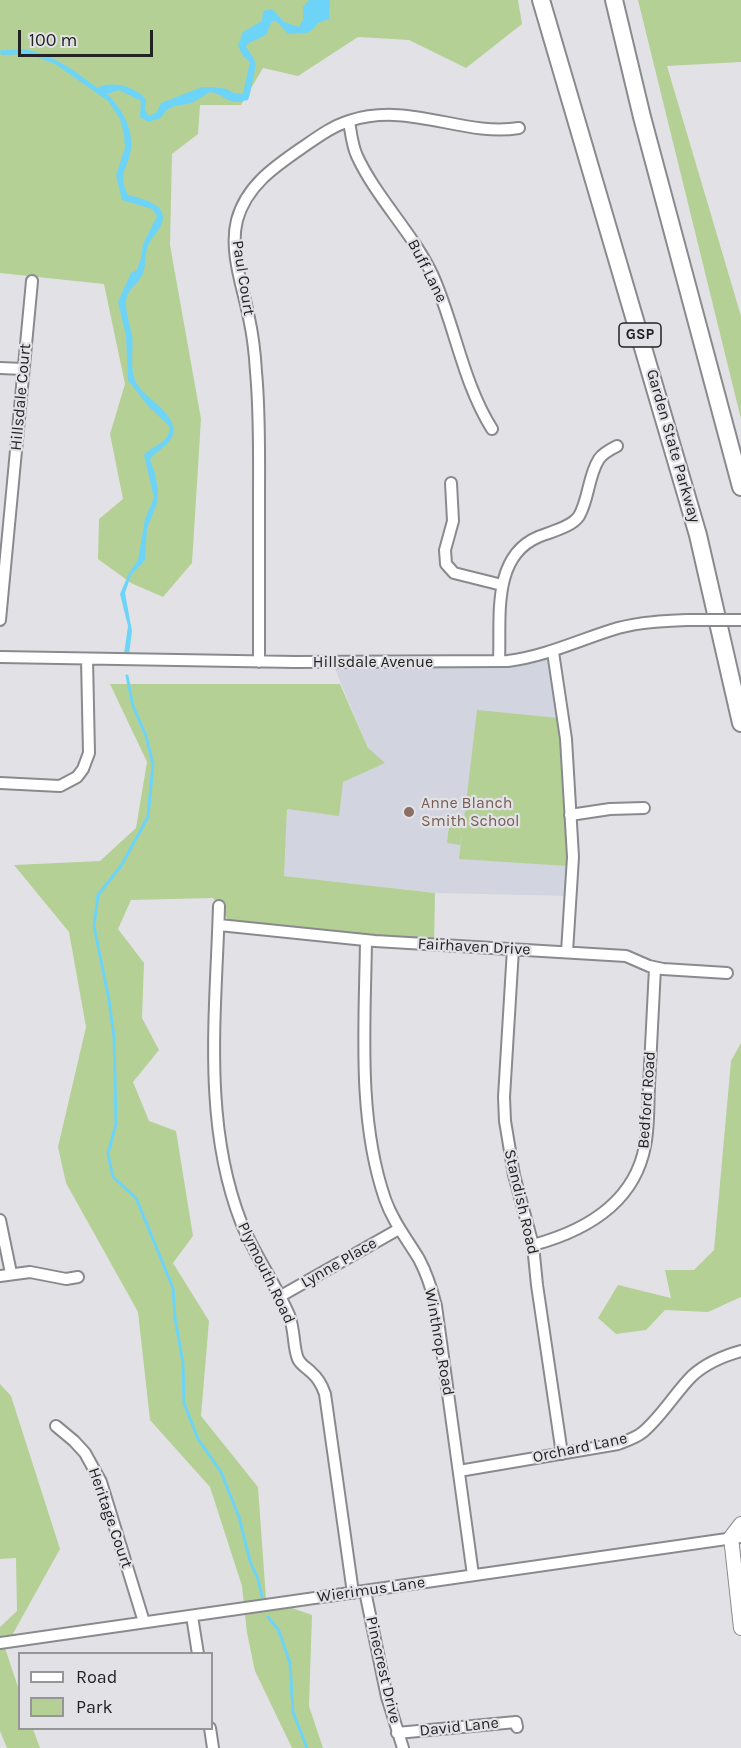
<!DOCTYPE html>
<style>
body{margin:0}
#map{position:relative;width:741px;height:1748px;overflow:hidden;background:#e2e2e6;font-family:Karla,sans-serif}
canvas{display:block}
.legend{position:absolute;left:18px;top:1652px;width:195px;height:78px;box-sizing:border-box;background:#e2e2e6;border:2px solid #969698;margin:0;padding:8px 10px;list-style:none;font-size:18px;color:#232324}
.legend li{display:flex;align-items:center;gap:12px;height:30px}
.legend b{width:30px;border:2px solid #969698}
.scale{position:absolute;left:18px;top:30px;width:135px;height:27px;box-sizing:border-box;border:3px solid #232324;border-top:0;padding-left:8px;font-size:18px;line-height:21px;white-space:nowrap;color:#232324;-webkit-text-stroke:4px #e2e2e6;paint-order:stroke}
</style>
<div id="map">
<canvas width="741" height="1748"></canvas>
<ul class="legend">
<li><b style="height:8px;background:#fff"></b>Road</li>
<li><b style="height:16px;background:#b4d095"></b>Park</li>
</ul>
<div class="scale">100 m</div>
</div>
<script>
const ctx = document.querySelector('canvas').getContext('2d');
ctx.lineJoin = 'round';
function paint(path, color) { ctx.fillStyle = color; ctx.fill(path, 'evenodd'); }
function trace(path, color, width, dash) { ctx.strokeStyle = color; ctx.lineWidth = width; ctx.lineCap = dash ? 'butt' : 'round'; ctx.setLineDash(dash || []); ctx.stroke(path); }
function write(font, color, halo, rows, align = 'center') {
  ctx.font = font + ' Karla,sans-serif'; ctx.lineWidth = 4.5; ctx.setLineDash([]); ctx.textBaseline = 'middle'; ctx.strokeStyle = halo; ctx.fillStyle = color; for (const [text, x, y, turn = 0] of rows) {
    ctx.save(); ctx.translate(x, y); ctx.rotate((+turn || 0) * Math.PI / 180); ctx.textAlign = isNaN(turn) ? turn : align; if (halo) ctx.strokeText(text, 0, 0); ctx.fillText(text, 0, 0); ctx.restore();
  }
}
const built = new Path2D(`
 M553,652L562,704L572,896L435,893L283,876L287,809L343,782L368,748L332,662L508,661Z`);
const green = new Path2D(`
 M0,0H518L522,24L466,68L409,40L358,37L298,76L263,68L241,105H200L198,134L172,154L170,245L201,419L192,563L163,597L131,583L98,559L99,519L123,499L110,434L125,384L104,284L0,273Z
 M638,0H741V62L667,66L741,316V419Z
 M110,684H340L368,748L385,763L343,782L339,816L287,809L284,876L435,893L434,946L236,931L213,898L131,900L118,929L144,963L142,1018L159,1050L133,1082L149,1121L176,1131L193,1236L173,1263L209,1321L201,1416L258,1487L266,1599L312,1615L309,1706L323,1748H292L255,1671L247,1633L242,1586L210,1487L150,1420L138,1312L66,1183L58,1147L86,1027L69,932L14,865L100,861L136,828L147,762Z
 M477,710L559,718L567,866L459,859L462,833L460,845L447,843L450,818L464,820Z
 M741,1043V1297L708,1312L665,1310L646,1330L616,1334L598,1318L618,1285L671,1298L665,1270H694L714,1250L731,1061Z
 M0,1384L11,1396L60,1549L5,1648L19,1690L20,1728L33,1729L40,1748H7L0,1731V1627L17,1611L16,1558L0,1559Z`);
const water = new Path2D(`
 M309,0H330L329,19L318,23L311,31L306,33L288,34L276,21H272L266,35L249,43L246,47C257,63 257,61 253,80C251,87 251,92 248,100C226,106 227,95 210,92C205,95 199,99 194,102C178,108 170,102 161,118L148,122L140,117L141,101L119,90L107,94C121,107 134,130 131,149C128,170 117,172 128,195C140,198 169,204 162,223C159,231 151,238 148,246C144,255 147,268 141,277C135,287 126,290 126,304C126,315 130,324 132,335C134,350 129,370 137,384C146,399 178,415 173,434C170,447 154,451 150,460L155,473L158,490L157,503L147,529L145,560L131,575L125,593L132,631L129,655L124,654L128,626L120,594L129,573L138,560L145,519L154,498L144,455C154,444 171,443 169,426L148,406L128,380L126,336L118,302L131,273L137,270L141,258L143,244L157,216L152,209L122,200L116,175L125,148L124,134L120,119L108,101L55,64L28,54L1,55L0,50C9,51 20,48 29,50C55,56 77,72 97,88C112,80 137,87 146,100L145,109L148,116L156,113L161,103L202,87H213L227,89L235,94L243,93L250,62L243,56L238,46L243,32L262,21L263,11L272,9L284,22L299,27L303,20V7Z`);
const stream = new Path2D(`
 M127,676L133,706L146,736L153,764L148,817L121,866L98,895L94,926L109,1000L114,1037L116,1124L108,1154L113,1177L136,1198L173,1288L175,1318L183,1363L184,1403L198,1439L221,1472L239,1517L250,1561L258,1579L262,1597
 M268,1617L279,1631L290,1663L293,1712L307,1748`);
const minor = new Path2D(`
 M349,121C351,133 352,145 357,156C377,199 413,233 433,276C455,326 463,383 492,429
 M0,368L23,369
 M451,483L453,521L445,550L446,564L454,573L502,585
 M0,620L32,281
 M553,652L566,739L573,857L567,952
 M0,657L295,662L508,661C547,656 581,639 618,628C641,622 664,621 687,620
 M499,661C501,619 491,557 538,537C550,532 572,527 579,516C589,499 588,476 599,459C603,453 611,449 617,446
 M259,662C259,608 259,553 259,499C259,457 260,414 256,372C255,354 253,336 249,318C243,287 229,252 237,220C247,184 277,165 306,145C319,136 333,126 349,121C410,101 462,137 519,128
 M0,783L60,786L77,777L83,769L89,753L87,659
 M570,815L610,809L644,808
 M219,906C216,1011 202,1122 241,1222C254,1254 275,1283 289,1315C295,1330 293,1348 298,1359C301,1365 307,1368 311,1372C318,1378 322,1385 325,1394L353,1593
 M219,925L375,941L626,956L649,966L663,969L727,973
 M366,940C365,1024 357,1118 385,1199C393,1222 407,1239 419,1259C427,1274 432,1290 436,1306L473,1575
 M513,949L504,1097L505,1121L514,1175L533,1245L537,1285L562,1454
 M0,1220L11,1273
 M533,1245C585,1231 634,1204 645,1146C649,1127 648,1106 649,1086C651,1047 653,1007 655,968
 M0,1276L30,1272L66,1279L78,1277
 M279,1297L399,1229
 M56,1426L74,1441L85,1453L101,1482L144,1622
 M459,1471L618,1444C626,1441 636,1438 643,1432C662,1416 675,1393 692,1376C706,1363 723,1356 741,1351
 M365,1591L387,1697L403,1748
 M192,1616L198,1654
 M0,1643L741,1537
 M210,1728L213,1748
 M397,1733L516,1722L517,1727`);
const major = new Path2D(`
 M741,1524L731,1537L741,1628`);
const highway = new Path2D(`
 M541,0L698,535L741,723
 M614,0L642,117L741,487`);
const minorBridge = new Path2D(`
 M687,620H741`);
const markers = [
 [409,812,6,"#8d6e63"]
];
const shields = [
 [640,335,42]
];
const shieldNames = [
 ["GSP",640,335]
];
const streetNames = [
 ["Buff Lane",427,271,63],
 ["Paul Court",243,278,81],
 ["Hillsdale Court",21,397,-85],
 ["Garden State Parkway",673,446,74],
 ["Hillsdale Avenue",373,662],
 ["Fairhaven Drive",474,947,3],
 ["Bedford Road",647,1100,-86],
 ["Standish Road",521,1202,77],
 ["Lynne Place",339,1263,-30],
 ["Plymouth Road",266,1273,64],
 ["Winthrop Road",439,1342,80],
 ["Orchard Lane",580,1448,-12],
 ["Heritage Court",110,1518,71],
 ["Wierimus Lane",371,1590,-8],
 ["Pinecrest Drive",383,1670,77],
 ["David Lane",459,1727,-6]
];
const educationNames = [
 ["Anne Blanch",421,803],
 ["Smith School",421,821]
];
paint(built, '#d2d5df');
paint(green, '#b4d095');
paint(water, '#6dd4f8');
trace(stream, '#6dd4f8', 3);
trace(minor, '#898a8d', 14);
trace(major, '#898a8d', 16);
trace(highway, '#898a8d', 20);
trace(minor, '#fff', 10);
trace(major, '#fff', 14);
trace(highway, '#fff', 16);
trace(minorBridge, '#898a8d', 14, []);
trace(minorBridge, '#fff', 10);
for (const [x, y, r, color] of markers) { const dot = new Path2D(); dot.arc(x, y, r, 0, 2 * Math.PI); ctx.fillStyle = color; ctx.fill(dot); trace(dot, '#e2e2e6', 2); }
for (const [x, y, w] of shields) { const box = new Path2D(); box.roundRect(x - w / 2, y - 12, w, 24, 4.5); ctx.fillStyle = '#e2e2e6'; ctx.fill(box); trace(box, '#232324', 1.5); }
write('bold 15px', '#232324', null, shieldNames);
write('16px', '#232324', '#e2e2e6', streetNames);
write('16px', '#785e54', '#e2e2e6', educationNames, 'left');
</script>
